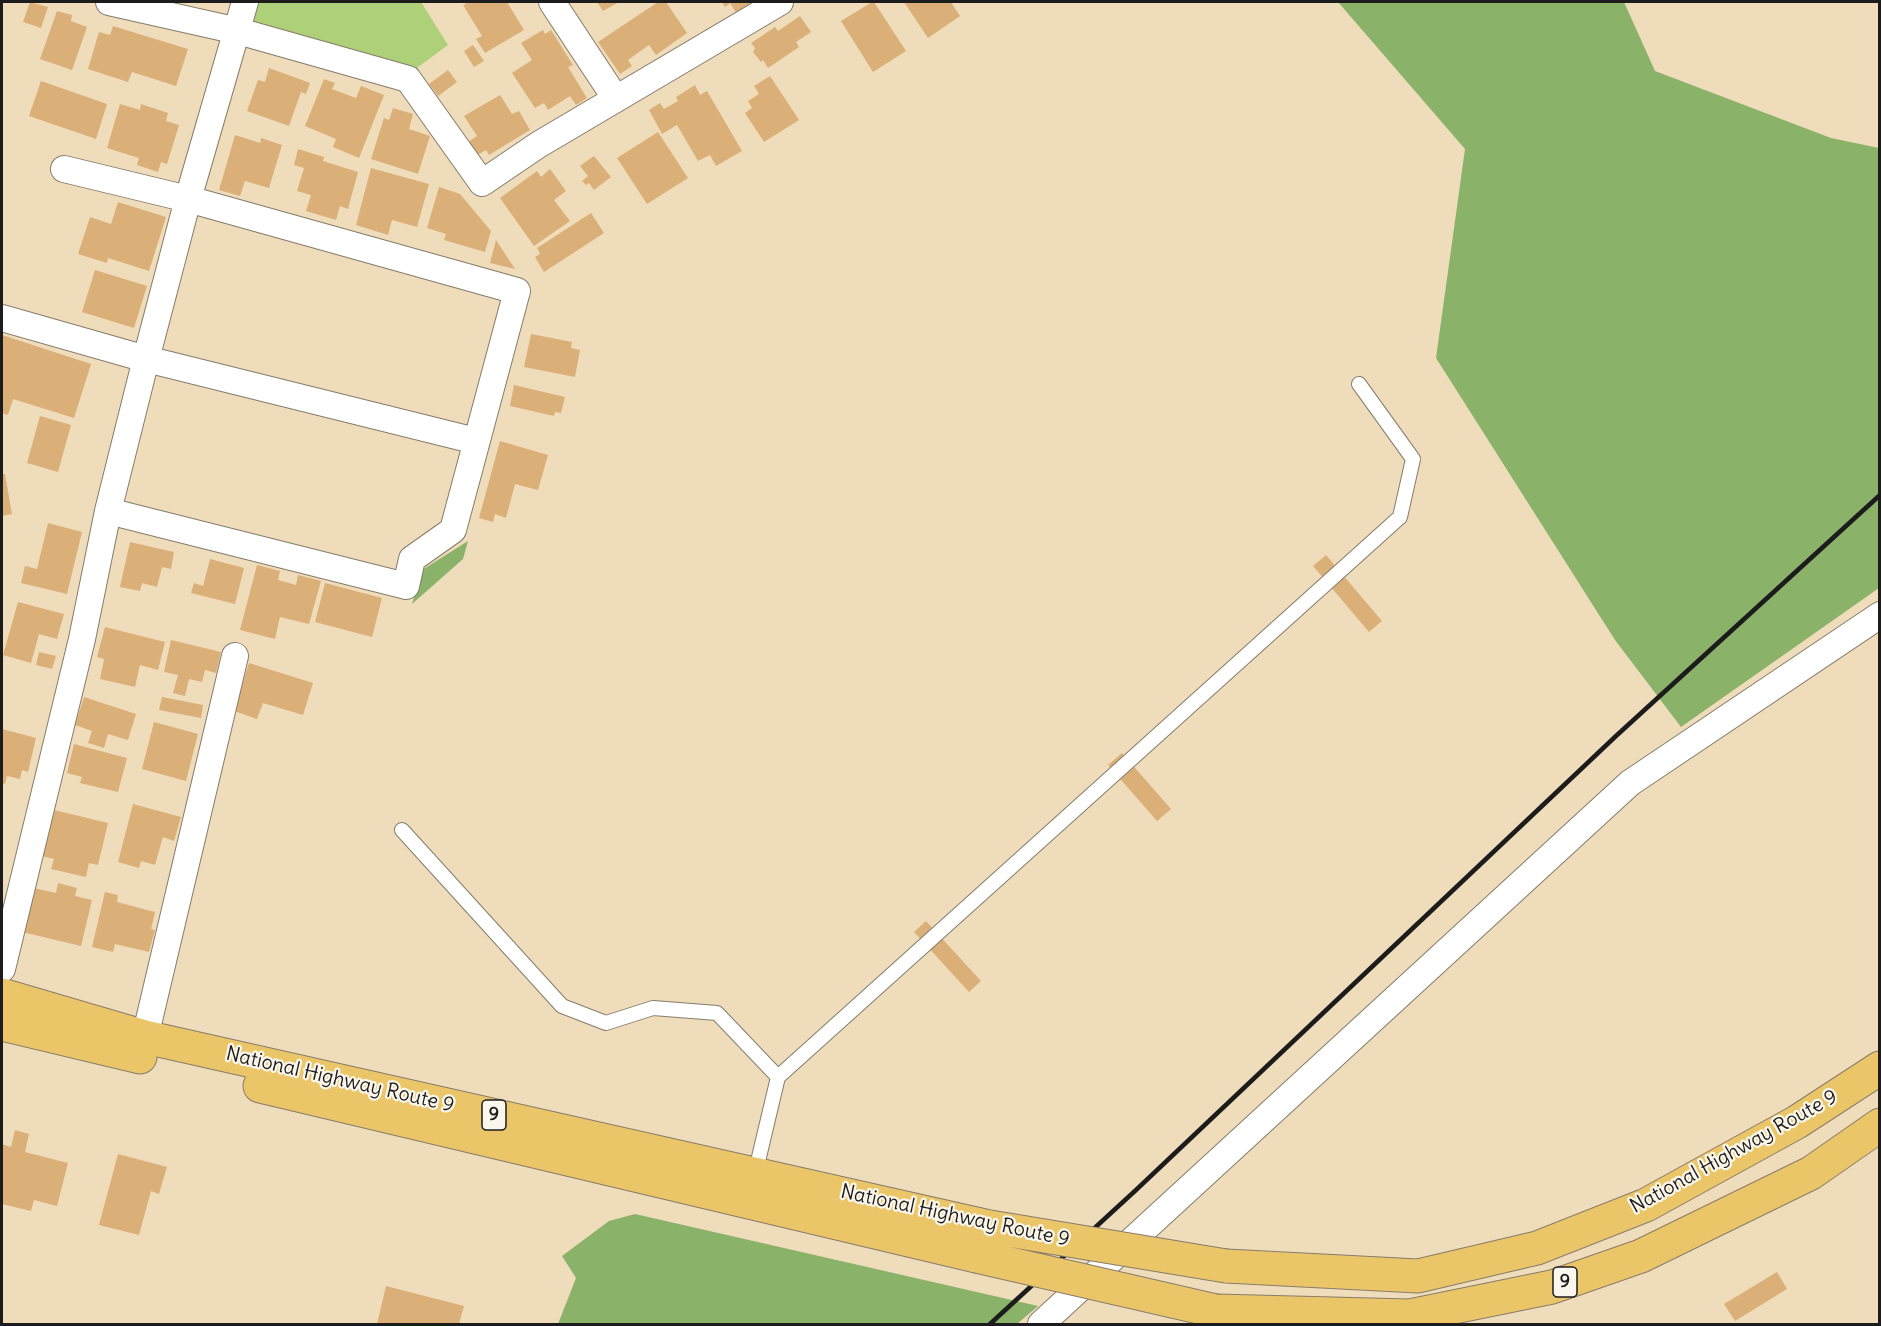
<!DOCTYPE html>
<style>
body{margin:0}
#map{position:relative;width:1881px;height:1326px;overflow:hidden;background:#efdcba;font-family:Delius,sans-serif}
canvas{display:block}
.frame{position:absolute;inset:0;border:3px solid #1c1c1c;pointer-events:none}
</style>
<div id="map">
<canvas width="1881" height="1326"></canvas>
<div class="frame"></div>
</div>
<script>
const ctx = document.querySelector('canvas').getContext('2d');
ctx.lineJoin = 'round';
function paint(path, color) { ctx.fillStyle = color; ctx.fill(path, 'evenodd'); }
function trace(path, color, width, dash) { ctx.strokeStyle = color; ctx.lineWidth = width; ctx.lineCap = dash ? 'butt' : 'round'; ctx.setLineDash(dash || []); ctx.stroke(path); }
function write(font, color, halo, rows, align = 'center') {
  ctx.font = font + ' Delius,sans-serif'; ctx.lineWidth = 4.5; ctx.setLineDash([]); ctx.textBaseline = 'middle'; ctx.strokeStyle = halo; ctx.fillStyle = color; for (const [text, x, y, turn = 0] of rows) {
    ctx.save(); ctx.translate(x, y); ctx.rotate((+turn || 0) * Math.PI / 180); ctx.textAlign = isNaN(turn) ? turn : align; if (halo) ctx.strokeText(text, 0, 0); ctx.fillText(text, 0, 0); ctx.restore();
  }
}
const green = new Path2D(`
 M259,2H421L448,45L414,70L252,27Z`);
const forest = new Path2D(`
 M1338,2H1624L1655,71L1831,138L1879,148V588L1681,727L1615,640L1436,358L1465,149Z
 M468,541L463,559L412,604L422,570Z
 M635,1214L1038,1306L1017,1324H558L576,1278L562,1256L609,1221Z`);
const building = new Path2D(`
 M30,2L48,7L41,28L23,22Z
 M469,2H507L524,30L485,53L476,39L482,36L463,5Z
 M597,2H619L603,11Z
 M658,2H666L687,33L656,55L649,45L628,60L632,66L620,74L598,42Z
 M722,2H757L737,14L730,3L725,7Z
 M872,2H874L906,51L873,72L841,21Z
 M904,2H951L960,16L928,38Z
 M57,11L72,15L71,21L87,27L72,70L40,59Z
 M800,16L811,32L796,42L799,47L768,68L763,60L761,62L753,52L755,48L751,43L775,27L778,31Z
 M113,26L188,49L176,86L132,72L128,82L88,69L99,32L110,35Z
 M543,30L545,34L551,30L573,65L568,67L587,98L576,105L570,96L548,110L544,103L535,108L512,73L532,60L521,43Z
 M473,45L484,61L474,67L464,51Z
 M269,68L310,83L306,94L301,92L289,126L247,111L258,80L265,82Z
 M448,70L457,82L438,96L429,84Z
 M770,76L799,120L764,142L745,113L752,108L748,101L759,94L754,86Z
 M324,79L335,83L332,89L356,98L361,86L384,95L359,158L333,147L336,139L305,126Z
 M41,81L107,104L96,139L29,116Z
 M695,85L700,95L707,91L742,151L716,166L710,155L698,161L677,125L662,134L649,110L660,103L664,109L678,101L676,97Z
 M500,95L512,114L519,111L530,130L489,155L486,150L476,156L468,142L477,136L464,116Z
 M120,104L140,110L141,104L168,113L166,121L179,125L167,164L161,162L158,172L137,165L139,158L107,148Z
 M393,108L413,114L409,129L430,136L418,174L371,159L384,118L389,120Z
 M658,132L688,178L647,204L617,158Z
 M235,135L260,143L261,138L282,145L269,188L245,181L240,196L219,190Z
 M298,149L324,157L323,161L358,172L348,209L340,206L336,220L306,211L311,195L297,191L304,168L294,165Z
 M594,156L611,177L594,190L589,183L586,185L582,181L588,176L580,166Z
 M371,168L429,184L417,227L392,220L388,235L356,225Z
 M550,169L566,191L554,200L570,221L534,246L500,198L537,171L541,177Z
 M439,187L460,194L491,231L485,252L444,240L446,234L427,228Z
 M118,202L166,217L149,271L108,258L107,263L78,254L90,217L111,224Z
 M591,213L604,233L544,272L535,257L540,254L537,248Z
 M496,240L515,269L490,263Z
 M95,270L147,286L134,328L82,312Z
 M531,334L572,342L571,348L580,350L575,377L524,367Z
 M2,335L91,364L74,418L13,399L8,415L2,413Z
 M514,385L565,397L561,413L555,412L554,416L510,406Z
 M40,416L71,425L58,472L27,463Z
 M500,441L548,455L538,490L515,484L506,518L495,514L493,522L479,518Z
 M2,474H5L12,514L2,516Z
 M48,523L82,532L67,594L21,583L25,566L37,569Z
 M130,542L174,552L171,569L162,567L157,587L142,583L140,591L120,587Z
 M1326,555L1382,621L1369,632L1313,566Z
 M210,559L244,568L235,604L191,593L194,583L203,586Z
 M257,565L280,571L278,580L296,585L298,575L321,581L309,624L280,617L275,639L240,630Z
 M325,583L382,598L372,637L315,622Z
 M18,602L64,614L57,639L39,634L31,663L3,655Z
 M105,627L165,642L158,670L140,665L135,687L100,679L104,659L97,657Z
 M171,640L221,652L216,673L205,670L202,682L189,679L185,696L173,693L178,675L164,672Z
 M39,652L56,656L52,669L36,665Z
 M249,663L313,683L303,715L263,703L257,719L234,711Z
 M84,697L136,714L128,740L108,734L104,748L88,743L92,731L75,725Z
 M162,697L203,705L201,718L159,710Z
 M154,722L198,734L186,781L142,769Z
 M2,729L36,738L28,772L22,770L20,779L7,776L5,784L2,783Z
 M74,744L127,758L118,792L80,783L82,777L67,773Z
 M1122,753L1171,809L1157,821L1108,765Z
 M133,804L181,817L174,841L163,837L155,865L141,861L139,868L118,862Z
 M50,809L108,823L98,865L89,863L86,877L51,869L54,859L38,855Z
 M58,883L77,888L75,896L92,900L81,946L18,931L29,887L56,893Z
 M105,892L118,895L117,902L155,912L151,929L155,930L149,952L115,944L113,952L92,947Z
 M926,921L981,981L969,992L914,932Z
 M15,1130L29,1134L25,1152L68,1163L57,1206L34,1200L31,1211L2,1204V1144L11,1147Z
 M118,1154L167,1167L159,1194L151,1191L139,1235L99,1225Z
 M1777,1272L1787,1289L1735,1321L1724,1304Z
 M386,1286L464,1306L459,1324H377Z`);
const lane = new Path2D(`
 M402,830L562,1006L606,1023L653,1008L717,1013L778,1077
 M755,1174L778,1077L1400,517L1413,459L1359,384`);
const street = new Path2D(`
 M109,2L238,31L408,79L482,183L538,145L780,2
 M552,2L616,99
 M64,169L188,199L517,291L453,530L412,559L406,586L108,511
 M2,318L146,359L476,441
 M2,969L82,639L108,511L146,359L188,199L245,2
 M145,1037L235,656
 M1041,1324L1630,783L1880,615`);
const highway = new Path2D(`
 M2,995L145,1037L990,1227
 M2,1024L140,1057
 M260,1086L976,1256
 M1226,1266L1418,1276L1537,1248L1646,1205L1797,1122L1880,1068
 M1216,1311L1410,1316L1552,1287L1641,1256L1811,1173L1880,1125`);
const rail = new Path2D(`
 M990,1324L1136,1190L1616,736L1880,495`);
const highwayBridge = new Path2D(`
 M990,1227L1226,1266
 M976,1256L1216,1311`);
const shields = [
 [494,1115,24],
 [1565,1282,24]
];
const shieldNames = [
 ["9",494,1115],
 ["9",1565,1282]
];
const streetNames = [
 ["National Highway Route 9",340,1080,13],
 ["National Highway Route 9",1734,1152,-29],
 ["National Highway Route 9",955,1216,12]
];
paint(green, '#aed079');
paint(forest, '#8ab269');
paint(building, '#dbb078');
trace(lane, '#867c6b', 16);
trace(street, '#867c6b', 28);
trace(highway, '#867c6b', 35);
trace(lane, '#fff', 14);
trace(street, '#fff', 26);
trace(highway, '#ebc669', 33);
trace(rail, '#1c1c1c', 4.5);
trace(highwayBridge, '#867c6b', 35, []);
trace(highwayBridge, '#ebc669', 33);
for (const [x, y, w] of shields) { const box = new Path2D(); box.roundRect(x - w / 2, y - 15, w, 30, 4.5); ctx.fillStyle = '#fbf7ec'; ctx.fill(box); trace(box, '#1c1c1c', 1.5); }
write('bold 18px', '#1c1c1c', null, shieldNames);
write('20px', '#1c1c1c', '#fbf7ec', streetNames);
</script>
